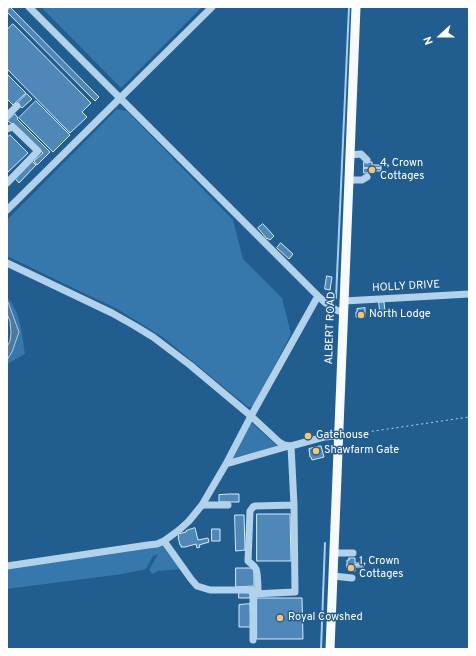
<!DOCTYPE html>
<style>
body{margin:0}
#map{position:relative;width:476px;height:656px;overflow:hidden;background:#225d8f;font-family:Overpass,sans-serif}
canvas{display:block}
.frame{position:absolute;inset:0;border:8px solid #fff;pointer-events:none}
.north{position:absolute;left:420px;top:16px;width:40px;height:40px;-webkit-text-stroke:3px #225d8f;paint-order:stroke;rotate:249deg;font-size:11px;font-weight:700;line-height:16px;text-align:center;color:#fff}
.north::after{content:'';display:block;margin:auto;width:14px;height:18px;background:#fff;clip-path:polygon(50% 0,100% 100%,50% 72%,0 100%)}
</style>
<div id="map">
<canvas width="476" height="656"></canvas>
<div class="frame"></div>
<div class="north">N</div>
</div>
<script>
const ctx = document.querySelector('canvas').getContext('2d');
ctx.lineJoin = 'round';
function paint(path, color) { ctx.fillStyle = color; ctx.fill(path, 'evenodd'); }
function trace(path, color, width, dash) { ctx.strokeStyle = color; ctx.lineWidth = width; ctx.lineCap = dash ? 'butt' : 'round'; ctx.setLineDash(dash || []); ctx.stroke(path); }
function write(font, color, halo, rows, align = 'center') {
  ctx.font = font + ' Overpass,sans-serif'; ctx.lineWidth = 3; ctx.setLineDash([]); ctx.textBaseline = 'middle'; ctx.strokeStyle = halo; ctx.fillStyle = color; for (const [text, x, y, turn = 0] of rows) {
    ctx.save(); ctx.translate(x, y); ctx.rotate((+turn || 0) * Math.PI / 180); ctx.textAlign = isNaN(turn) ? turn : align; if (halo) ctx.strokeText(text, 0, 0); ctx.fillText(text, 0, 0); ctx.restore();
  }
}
const green = new Path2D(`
 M41,7H202L121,88Z
 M117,109L127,111L233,220L243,259L282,298L291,334L253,407H248L164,338L119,310L7,256V220Z
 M7,297C21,312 22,335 25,354L7,364V360L12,352L8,302L7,301Z
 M251,422L278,447L233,458L231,456Z
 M165,544L182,569L158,571L152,574L149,570L158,554L153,556L146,569L122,574L7,589V567Z`);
const water = new Path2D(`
 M7,301L8,302L19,332L12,352L7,360V347L10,341L11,333L10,321L7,314Z`);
const stream = new Path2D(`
 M336,298L349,7
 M321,649L325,543`);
const building = new Path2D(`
 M10,7L99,97L95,101L7,12Z
 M13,24L91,103L82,112L87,117L70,133L7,69V30Z
 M7,74L26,93L13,105L7,99Z
 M27,94L32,99L22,108L17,104Z
 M36,101L70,135L53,152L19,118Z
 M15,114L18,118L17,119L50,152L37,165L34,161L43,153L13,123L12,124L8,121Z
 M10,135L28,153L8,172L7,171V138Z
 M31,160L36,165L19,183L14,177Z
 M364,162H372V165H381V168H364Z
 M364,168H381V171H371V173H364Z
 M263,224L274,236L270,240L267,238V239L258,228Z
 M281,243L293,254L289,259L277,248Z
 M327,276L332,277L330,290L325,289Z
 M379,302H384L385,311H380Z
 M365,308V317H356V312H357V309Z
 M320,446H321L324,457L312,460L311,457H310L309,449Z
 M230,494H239V502H219V495Z
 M257,514H290L291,561H257Z
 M235,515H244L245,550L236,551Z
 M195,528L198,540L208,538L209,542L199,545L200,547L197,548L196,544L185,547H181V545H180L178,537H179L178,534L186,532V531Z
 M212,529H220V541H212Z
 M349,558H355V563H364V565H347V560H349Z
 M347,565H364V567H355V571H349V568H347Z
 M236,568H254V586L236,587Z
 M239,592L250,593V598H239Z
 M257,598H302L303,639H257Z
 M250,604L251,627H239V605Z`);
const path = new Path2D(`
 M347,435L469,417`);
const minor = new Path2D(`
 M29,7L318,296L251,416L226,464L202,505L189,521L179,530L164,541
 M7,116L17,106
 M7,129L13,127L38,151L7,183
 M350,155L361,154L367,160
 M350,180H362L367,177
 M7,210L212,7
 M7,263L112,313L135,326L153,337L190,365L251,416L279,442L284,445L291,446
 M318,296C325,303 334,311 343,312
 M344,301L469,294
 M226,464L289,446
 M202,505H228
 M334,553H353
 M7,566L148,545L157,544L164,541L191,579L197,586L210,590H253V594L295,592L294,505L291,446L324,437L339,436
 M333,576L352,578
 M258,594C258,587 258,574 256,569C254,565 251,564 248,561L250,511L253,507L255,506L294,505
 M253,640V594`);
const major = new Path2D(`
 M330,649L356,7`);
const markers = [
 [372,170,4,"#f7c474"],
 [361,315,4,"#f7c474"],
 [308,436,4,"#f7c474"],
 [316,451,4,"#f7c474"],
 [351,568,4,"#f7c474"],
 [280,618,4,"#f7c474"]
];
const poiNames = [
 ["4, Crown",380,164],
 ["Cottages",380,177],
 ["North Lodge",369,315],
 ["Gatehouse",316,436],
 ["Shawfarm Gate",324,451],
 ["1, Crown",359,562],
 ["Cottages",359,575],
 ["Royal Cowshed",288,618]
];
const streetNames = [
 ["HOLLY DRIVE",406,287,-3],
 ["ALBERT ROAD",331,328,-88]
];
paint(green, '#3677ac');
paint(water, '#4f789b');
trace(water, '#a6ceed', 1);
trace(stream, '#a6ceed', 2);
paint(building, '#4f88b8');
trace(building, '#d7eaf9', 1);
trace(path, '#b2d2ec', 1, [2, 3]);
trace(minor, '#b2d2ec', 7);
trace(major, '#f7fbff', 9);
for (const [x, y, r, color] of markers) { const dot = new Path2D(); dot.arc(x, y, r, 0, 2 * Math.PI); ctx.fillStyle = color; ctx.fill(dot); trace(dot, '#225d8f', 1.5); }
write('11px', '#fff', '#225d8f', poiNames, 'left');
write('11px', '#fff', '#225d8f', streetNames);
</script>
